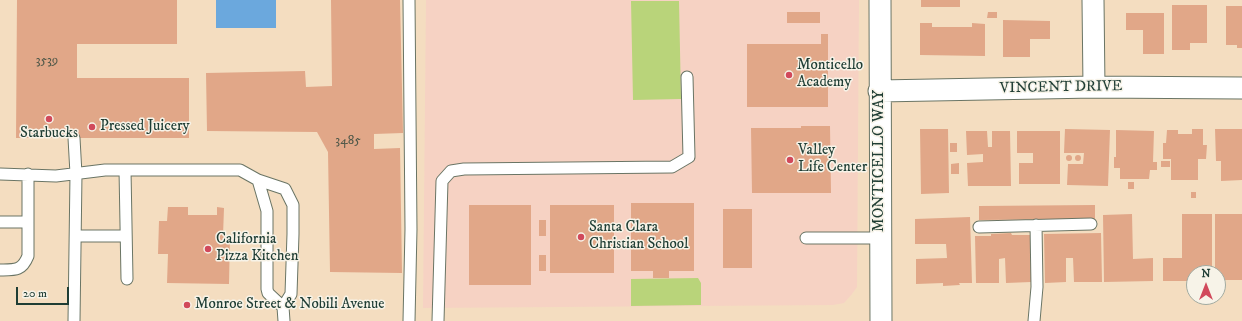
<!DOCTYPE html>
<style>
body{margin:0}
#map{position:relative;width:1242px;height:321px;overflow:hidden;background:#f4ddc0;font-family:"IM FELL DW Pica",serif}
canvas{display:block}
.north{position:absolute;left:1186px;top:265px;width:40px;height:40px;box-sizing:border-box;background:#f7f3e8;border:1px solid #a1aaa0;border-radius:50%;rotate:0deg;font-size:11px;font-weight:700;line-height:16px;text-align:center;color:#1f3d34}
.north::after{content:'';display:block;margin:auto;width:14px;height:18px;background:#d1495b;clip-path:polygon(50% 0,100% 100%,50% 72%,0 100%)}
.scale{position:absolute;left:16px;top:287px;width:53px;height:18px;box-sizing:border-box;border:2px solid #1f3d34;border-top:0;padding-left:5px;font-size:12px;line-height:14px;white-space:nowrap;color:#1f3d34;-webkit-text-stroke:3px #f7f3e8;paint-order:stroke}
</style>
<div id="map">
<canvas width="1242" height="321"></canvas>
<div class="north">N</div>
<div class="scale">20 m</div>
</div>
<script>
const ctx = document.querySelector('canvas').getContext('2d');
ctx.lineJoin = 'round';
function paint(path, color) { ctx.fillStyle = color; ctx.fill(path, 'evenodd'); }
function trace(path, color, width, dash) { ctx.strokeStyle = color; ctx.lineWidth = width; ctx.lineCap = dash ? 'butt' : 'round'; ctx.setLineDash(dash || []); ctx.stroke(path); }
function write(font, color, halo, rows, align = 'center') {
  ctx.font = font + ' "IM FELL DW Pica",serif'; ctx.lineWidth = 3; ctx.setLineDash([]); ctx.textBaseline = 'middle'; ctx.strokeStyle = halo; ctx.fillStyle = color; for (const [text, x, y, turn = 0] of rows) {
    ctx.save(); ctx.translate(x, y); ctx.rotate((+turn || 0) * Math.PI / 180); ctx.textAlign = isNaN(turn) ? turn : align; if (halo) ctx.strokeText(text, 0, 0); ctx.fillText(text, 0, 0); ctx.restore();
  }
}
const built = new Path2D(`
 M426,0H859L857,287L852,294L844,303L833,305L423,308Z`);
const green = new Path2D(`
 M631,1H679L681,99L633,100Z
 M698,278L701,283V305L631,306V279Z`);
const water = new Path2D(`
 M216,0H276V28H216Z`);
const building = new Path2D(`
 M17,0H177V44H77V78H189V138H16Z
 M331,0H400L403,133L374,134V149L400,148L402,273L330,272L328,152L317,132L207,131L206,73L305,71L306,87L332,86Z
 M921,0H960V7H921Z
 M1172,5H1207V43H1190V50H1172Z
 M1226,6H1242V48H1237V45H1226Z
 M787,12H820V23H787Z
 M988,12H997V18H987Z
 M1126,13H1164V54H1143V30H1126Z
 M1003,20L1050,21V39H1030V57H1003Z
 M920,23H932V27H972V23L985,24V56L920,55Z
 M821,34H828V107H747V44H821Z
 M801,126H830L831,193H752L751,128H801Z
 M920,129H948L949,193L921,194Z
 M1065,129L1110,130L1108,186L1067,185L1068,164H1083L1084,153H1064Z
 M1192,129H1203V145H1207L1206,159H1198V180H1171V159H1163V143H1166L1167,130H1178V134H1192Z
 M1215,129H1242V180L1221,181V161H1216Z
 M1116,130L1154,131L1153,162H1157V170H1150L1149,179H1120V168H1114V157H1116Z
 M966,131H987L988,147H992V131H1010L1011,186H968L967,163L983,162V154L967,155Z
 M1017,131H1060V184H1019V163H1033V153H1017Z
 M950,143H957V152H950Z
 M1075 158a3 3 0 1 1 6 0a3 3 0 1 1-6 0Z
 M1066 158a3 3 0 1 1 6 0a3 3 0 1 1-6 0Z
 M1161,161H1170V167H1161Z
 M959,163V174H951V164Z
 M1128,182H1134V189H1128Z
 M1191,192H1196V198H1191Z
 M631,203H694V271H669V278H653V271H631Z
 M469,205H531V285H469Z
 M550,205H614V273H550Z
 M1095,205V219L979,220V206Z
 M168,207H188V215H217V207L224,208L223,236H230L229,284L167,283L168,254H158L159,221H167Z
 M723,209H752V268H723Z
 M1132,214L1133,259L1153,258V281L1104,282L1103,215Z
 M1182,214H1212V273H1194V281H1163V258H1182Z
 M1215,214H1242V280H1218V273H1215Z
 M970,217L972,283H959L960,285L943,286V283L916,284V259L947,258L946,244H915V219Z
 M539,220H546V236H539Z
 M1011,233L1012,235H1030L1031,282L1006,283L1005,258L999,259V283H976L975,236H991V234Z
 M1101,233L1102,282H1074L1073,258H1066V282L1045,283L1044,234Z
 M539,255H546V271H539Z`);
const service = new Path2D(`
 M409,0L411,229L409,321
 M74,138L76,174L74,321
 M125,170L127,279
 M0,174L56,176L105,170H240L258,180L285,189L293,205V234L291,294L283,307L284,321
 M258,180L267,211V289L268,293L283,307
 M0,222H28
 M979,227L1091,224
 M76,236H126
 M806,238H880
 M0,270C15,270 22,271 28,256V174
 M438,321L442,181L451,171L464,169L672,167L689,157L687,77
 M1034,321L1037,287L1036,225`);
const minor = new Path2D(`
 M880,0L881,321
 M1093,0L1094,87
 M879,91L1094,87L1242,88`);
const markers = [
 [789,75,4,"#d1495b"],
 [49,119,4,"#d1495b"],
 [92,127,4,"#d1495b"],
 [790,160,4,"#d1495b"],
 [581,237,4,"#d1495b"],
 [208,249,4,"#d1495b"],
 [187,305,4,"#d1495b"]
];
const numberNames = [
 ["3539",47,61],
 ["3485",348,141]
];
const poiNames = [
 ["Monticello",797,66],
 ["Academy",797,83],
 ["Pressed Juicery",100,127],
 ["Starbucks",49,134,"center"],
 ["Valley",798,151],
 ["Life Center",798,168],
 ["Santa Clara",589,228],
 ["Christian School",589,245],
 ["California",216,240],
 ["Pizza Kitchen",216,257],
 ["Monroe Street & Nobili Avenue",195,305]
];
const streetNames = [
 ["VINCENT DRIVE",1061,88,-1],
 ["MONTICELLO WAY",880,161,-90]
];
paint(built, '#f6d2c3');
paint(green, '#b9d47a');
paint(water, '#6ba8dd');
paint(building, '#e1a788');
trace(service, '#6a7565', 13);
trace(minor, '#6a7565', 23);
trace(service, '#fff', 11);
trace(minor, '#fff', 21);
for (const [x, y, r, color] of markers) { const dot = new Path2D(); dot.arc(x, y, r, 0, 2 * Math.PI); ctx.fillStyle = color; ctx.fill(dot); trace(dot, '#f7f3e8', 1.5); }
write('13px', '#505849', null, numberNames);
write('15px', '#1f3d34', '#f7f3e8', poiNames, 'left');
write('15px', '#1f3d34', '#f7f3e8', streetNames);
</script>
